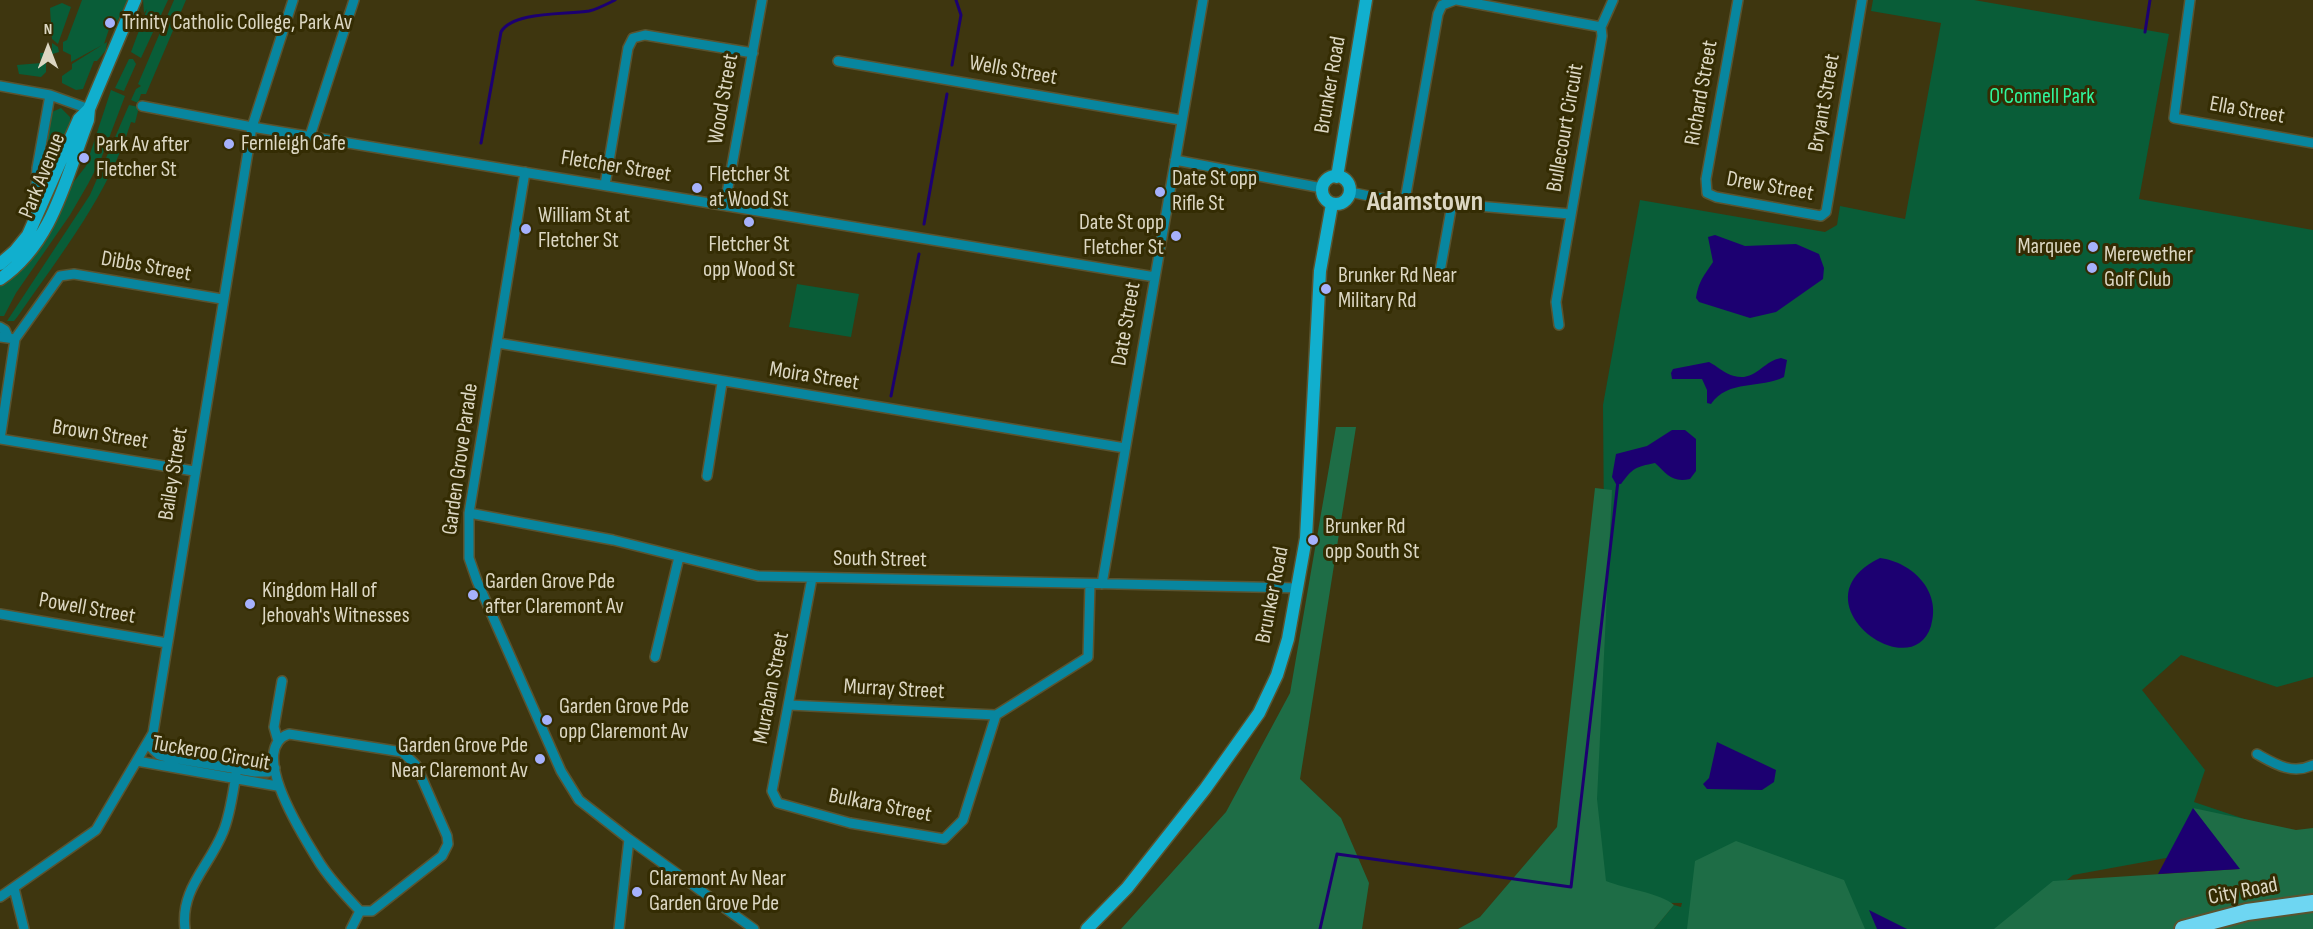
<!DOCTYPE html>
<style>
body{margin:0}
#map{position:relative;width:2313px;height:929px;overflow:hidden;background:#3e360f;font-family:"Sofia Sans Condensed",sans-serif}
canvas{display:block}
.north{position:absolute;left:18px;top:18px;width:60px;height:60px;-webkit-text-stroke:4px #342c03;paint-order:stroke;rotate:0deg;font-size:16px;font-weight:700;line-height:24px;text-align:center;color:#dcd7c3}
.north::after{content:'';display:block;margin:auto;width:21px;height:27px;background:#dcd7c3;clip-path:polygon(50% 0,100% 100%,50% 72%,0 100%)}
</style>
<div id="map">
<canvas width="2313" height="929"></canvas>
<div class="north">N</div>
</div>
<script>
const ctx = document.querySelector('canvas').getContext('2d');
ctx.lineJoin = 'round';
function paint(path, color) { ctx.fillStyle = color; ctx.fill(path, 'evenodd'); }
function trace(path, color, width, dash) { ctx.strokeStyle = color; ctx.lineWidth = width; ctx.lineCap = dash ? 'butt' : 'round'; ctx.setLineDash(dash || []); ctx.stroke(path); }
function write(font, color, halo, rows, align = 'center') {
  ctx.font = font + ' "Sofia Sans Condensed",sans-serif'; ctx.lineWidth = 6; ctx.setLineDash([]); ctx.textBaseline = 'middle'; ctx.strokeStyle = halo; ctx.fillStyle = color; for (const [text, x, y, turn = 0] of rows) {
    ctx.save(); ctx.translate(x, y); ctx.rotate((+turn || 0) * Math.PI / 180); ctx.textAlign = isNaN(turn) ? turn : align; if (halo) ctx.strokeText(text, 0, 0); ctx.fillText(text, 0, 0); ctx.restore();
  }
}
const green = new Path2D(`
 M82,0H128L117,22L112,20L104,44L71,62V55L63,51V42L67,40Z
 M143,0H168L141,58L131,52L147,9L144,13Z
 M174,0H186L146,94H141L138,103L131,100L136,89L141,86L138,84Z
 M1873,0H1974L2169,34L2139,199L2313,230V677L2277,687L2181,655L2142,690L2205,770L2194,802L2292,835L2073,875L2009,929H1654L1674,905L1681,907L1682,903L1575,902L1604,528L1603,405L1640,200L1825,232L1837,225L1840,206L1905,219L1941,23L1871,11Z
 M62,3L71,7L58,44L52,39L50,8Z
 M107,42L106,50L97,61H94L83,89L76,90L62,83V76L72,69V64Z
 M52,43L58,47L59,52L46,56V72L41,77L19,74L17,65L41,63L40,53L52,52Z
 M129,59H133L136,64L124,91L115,88Z
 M111,90L125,96L101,159L88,184L70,215L16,293L4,316H0V285L36,252L69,188L86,166Z
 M129,105L139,107L135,123L131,122C109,194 61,254 18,316L14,321H7L90,195Z
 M61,108L70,117L71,124L49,171L45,174L42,170L52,112Z
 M797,284L859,294L851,337L789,327Z`);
const forest = new Path2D(`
 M1336,427H1356L1300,779L1341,818L1369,883L1362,929H1121L1226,812L1290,693Z
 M1595,488L1612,490L1597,799L1606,881C1626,889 1660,893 1674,905L1654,929H1458L1480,917L1557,827Z
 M2193,808L2296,830L2313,828V929H1994L2053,881L2239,869Z
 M1736,841L1844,880L1865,929H1687L1695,861Z`);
const water = new Path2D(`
 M1715,235L1745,246L1796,244L1819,254L1824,268L1823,279L1776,312L1750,318L1699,302L1696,298C1699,280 1704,276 1713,262L1708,237Z
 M1781,358L1787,360L1784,377C1761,389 1728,379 1711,404L1707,403V390L1702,379H1672L1671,373L1673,369L1709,362C1717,366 1725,374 1734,376C1755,382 1763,361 1781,358Z
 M1672,430H1685L1696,439V471L1690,479C1672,483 1667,474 1655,463C1635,467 1633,468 1621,484H1616L1612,477L1616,454L1647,446Z
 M1880,558C1912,562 1942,591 1931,626C1911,689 1792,600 1880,558Z
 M1717,742L1776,770L1774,782L1762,790L1707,789L1703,784L1709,778Z
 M2193,808L2240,869L2158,874Z
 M1869,910L1907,929H1877Z`);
const stream = new Path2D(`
 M2145,32L2150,0
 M952,65L961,15L956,0
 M481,143L501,32C513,11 566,15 589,11C598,9 607,4 615,0
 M924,224L947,94
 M891,396L919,254
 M1320,929L1337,854L1571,887L1618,481`);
const minor = new Path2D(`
 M1457,0L1601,27L1602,36L1556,302L1559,325
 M1738,0L1706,179L1707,193L1716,197L1821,216L1826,212L1862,0
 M2190,0L2174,118L2313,143
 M1601,27L1613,0
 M838,61L1181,120
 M0,86L50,95L89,109
 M142,106L252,127L1155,277
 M310,136L354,0
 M1175,160L1322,188
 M525,172L469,513V558L477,581L561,771L579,800L629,839L754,929
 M605,185L628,48L633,38L645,35L753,53
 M1350,192L1374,197L1570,214
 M1405,200L1438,14L1442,5L1455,0
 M725,204L762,0
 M42,207L35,203L37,168L50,95
 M1439,277L1452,204
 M0,327L5,330L8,337
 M0,337L15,339
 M498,343L1125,448
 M0,439L15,339L60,276L74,274L222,299
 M0,439L194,471
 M707,476L722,383
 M469,513L613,540L758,576L1298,588
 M812,578L772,791L778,803L850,823L944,839L963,820L996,715L1088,657L1090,584
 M1102,584L1203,0
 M0,614L167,643
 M655,657L679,557
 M789,705L996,715
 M289,734L402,752L416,765L447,836L448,844L442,856L372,911H360C345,895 327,876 316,857C302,834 247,748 289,734Z
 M278,741L274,727L282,681
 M147,744L159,755L166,757L255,772H268L275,768
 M2257,754C2275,764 2292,775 2313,765
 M137,761L277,786
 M14,888L24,929
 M0,897L96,830L153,733L252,127L293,0
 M185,929C180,889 209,867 223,832C231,813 233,790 237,769
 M351,929L360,911
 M619,929L629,839`);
const secondary = new Path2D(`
 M1322 190a14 14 0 1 1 28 0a14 14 0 1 1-28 0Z
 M1337,177L1366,0
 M0,264L15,251L28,235L79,119L89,109
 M0,279C53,243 66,177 88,120L89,109L135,0
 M1087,929L1127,888L1205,789L1259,713L1277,675L1288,639L1306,538L1320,271L1332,204`);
const trunk = new Path2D(`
 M2183,929L2247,912L2313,903`);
const markers = [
 [110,23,6,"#a6b1fc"],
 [229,144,6,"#a6b1fc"],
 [84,158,6,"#a6b1fc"],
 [697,188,6,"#a6b1fc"],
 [1160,192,6,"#a6b1fc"],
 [749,222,6,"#a6b1fc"],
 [526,229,6,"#a6b1fc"],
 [1176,236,6,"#a6b1fc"],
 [2093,247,6,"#a6b1fc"],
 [2092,268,6,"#a6b1fc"],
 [1326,289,6,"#a6b1fc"],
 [1313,540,6,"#a6b1fc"],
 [473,595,6,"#a6b1fc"],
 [250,604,6,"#a6b1fc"],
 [547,720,6,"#a6b1fc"],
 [540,759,6,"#a6b1fc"],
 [637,892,6,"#a6b1fc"]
];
const poiNames = [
 ["Trinity Catholic College, Park Av",122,23],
 ["Fernleigh Cafe",241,144],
 ["Park Av after",96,145],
 ["Fletcher St",96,170],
 ["Fletcher St",709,175],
 ["at Wood St",709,200],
 ["Date St opp",1172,179],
 ["Rifle St",1172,204],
 ["William St at",538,216],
 ["Fletcher St",538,241],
 ["Date St opp",1164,223,"right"],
 ["Fletcher St",1164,248,"right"],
 ["Fletcher St",749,245,"center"],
 ["opp Wood St",749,270,"center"],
 ["Marquee",2081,247,"right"],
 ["Merewether",2104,255],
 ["Golf Club",2104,280],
 ["Brunker Rd Near",1338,276],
 ["Military Rd",1338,301],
 ["Brunker Rd",1325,527],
 ["opp South St",1325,552],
 ["Garden Grove Pde",485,582],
 ["after Claremont Av",485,607],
 ["Kingdom Hall of",262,591],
 ["Jehovah's Witnesses",262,616],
 ["Garden Grove Pde",559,707],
 ["opp Claremont Av",559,732],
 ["Garden Grove Pde",528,746,"right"],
 ["Near Claremont Av",528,771,"right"],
 ["Claremont Av Near",649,879],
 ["Garden Grove Pde",649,904]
];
const streetNames = [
 ["Wells Street",1013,71,10],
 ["Brunker Road",1331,85,-80],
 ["Richard Street",1702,93,-80],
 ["Wood Street",724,99,-80],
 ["Bryant Street",1825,103,-80],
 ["Ella Street",2247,111,10],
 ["Bullecourt Circuit",1566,128,-80],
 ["Fletcher Street",616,167,9],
 ["Park Avenue",43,176,-68],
 ["Drew Street",1770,187,10],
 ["Dibbs Street",146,267,10],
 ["Date Street",1127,324,-80],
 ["Moira Street",814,377,9],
 ["Brown Street",100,435,9],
 ["Garden Grove Parade",461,459,-82],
 ["Bailey Street",174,474,-81],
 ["South Street",880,560,1],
 ["Brunker Road",1273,595,-79],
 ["Powell Street",87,609,10],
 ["Muraban Street",772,688,-79],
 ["Murray Street",894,690,3],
 ["Tuckeroo Circuit",211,754,10],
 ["Bulkara Street",880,806,11],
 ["City Road",2243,892,-11]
];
const parkNames = [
 ["O'Connell Park",2042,97]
];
const districtNames = [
 ["Adamstown",1425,203]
];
paint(green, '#095d38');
paint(forest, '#1e6d46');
paint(water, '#1c0071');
trace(stream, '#1c0071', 3);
trace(minor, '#5a532f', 12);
trace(secondary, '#5a532f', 15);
trace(trunk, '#5a532f', 20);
trace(minor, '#08869f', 9);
trace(secondary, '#11afce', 12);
trace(trunk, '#6ed6f2', 16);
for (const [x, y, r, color] of markers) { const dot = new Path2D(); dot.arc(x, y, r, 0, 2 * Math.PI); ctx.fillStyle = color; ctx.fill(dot); trace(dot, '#342c03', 2); }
write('22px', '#dcd7c3', '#342c03', poiNames, 'left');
write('22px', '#dcd7c3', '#342c03', streetNames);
write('22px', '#2ff69d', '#342c03', parkNames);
write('bold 28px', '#dcd7c3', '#342c03', districtNames);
</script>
